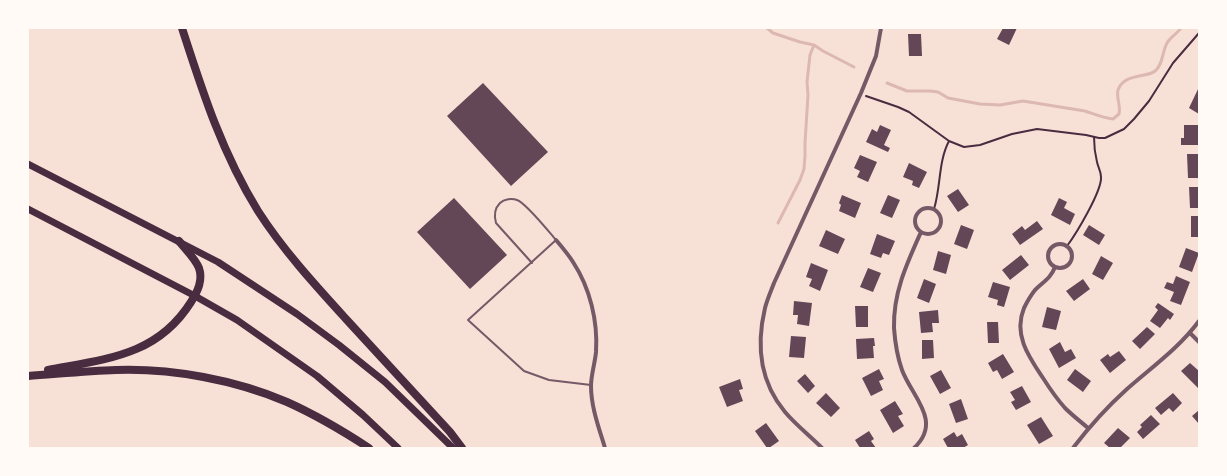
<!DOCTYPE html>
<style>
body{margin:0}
#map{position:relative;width:1227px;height:476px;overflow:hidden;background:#f7e1d7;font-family:Karla,sans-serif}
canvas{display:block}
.frame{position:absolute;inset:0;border:29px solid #fffaf5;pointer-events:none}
</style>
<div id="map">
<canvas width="1227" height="476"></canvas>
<div class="frame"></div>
</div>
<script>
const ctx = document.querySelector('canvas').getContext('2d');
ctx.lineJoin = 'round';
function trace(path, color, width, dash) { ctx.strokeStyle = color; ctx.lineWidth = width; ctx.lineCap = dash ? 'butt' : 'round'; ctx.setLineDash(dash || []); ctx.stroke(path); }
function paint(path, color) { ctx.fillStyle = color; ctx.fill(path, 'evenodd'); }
const stream = new Path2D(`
 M767,28L773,33L800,42L814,45L823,51L854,67
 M887,83L907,91H930L938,92L948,98L980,104L1000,105L1023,101L1085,111C1094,114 1103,118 1113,119L1119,114C1121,105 1116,98 1118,90C1124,73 1147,78 1155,71C1163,65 1162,52 1167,43C1170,37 1177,34 1181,28
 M778,223L800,180L804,169L805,156V143L808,95L807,82L810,55L814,45`);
const building = new Path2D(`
 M1003,28H1017L1009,45L997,39Z
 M908,34H921L922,56H909Z
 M483,83L548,152L511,186L447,116Z
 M1199,87V114L1189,108Z
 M880,125L891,130L884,145L890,148L888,152L866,142L872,129L877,132Z
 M1184,125H1199V145H1181V138H1184Z
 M1187,154H1199V178H1188Z
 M860,155L877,162L868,182L857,177L860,171L854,168Z
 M909,163L927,172L919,188L912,185L913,181L903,177Z
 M1189,187H1199V208H1190Z
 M958,189L969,205L958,212L947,196Z
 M842,195L861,203L855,218L839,211L841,205L839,203Z
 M888,195L900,200L892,218L880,213Z
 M454,198L507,255L470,289L417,232Z
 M1059,198L1067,202L1064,208L1075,214L1070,225L1051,215Z
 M1191,216H1199V237H1191Z
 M1037,221L1043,229L1020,245L1012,234L1022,226L1025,230Z
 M961,225L974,230L967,249L954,244Z
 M1089,225L1105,235L1099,245L1083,235Z
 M826,230L845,239L838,254L819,246Z
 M877,234L895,241L889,255L883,253L881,258L870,254Z
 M1186,248L1199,253L1192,272L1179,267Z
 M938,251L951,255L946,274L933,270Z
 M1021,255L1029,265L1010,280L1002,270Z
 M1101,256L1113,263L1103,280L1092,274Z
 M811,263L828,270L820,291L809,286L812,279L806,277Z
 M868,268L881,273L873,292L860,287Z
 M1176,276L1190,282L1181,305L1170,301L1174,292L1164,288L1167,282L1173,284Z
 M924,279L936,284L929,303L917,298Z
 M1083,279L1090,289L1074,301L1066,291Z
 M993,282L1010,287L1004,307L997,305L998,300L988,297Z
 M794,301L812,303L809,326L797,324L798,315H793Z
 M1158,303L1174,314L1170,320L1168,318L1160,328L1150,321L1158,310L1155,307Z
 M855,306H868V327H856Z
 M1047,307L1061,311L1056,330L1042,327Z
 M938,310L939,323H932L933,332L921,333L919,312Z
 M987,322H998L999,343H988Z
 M1147,327L1155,334L1140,349L1132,341Z
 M791,336L806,337L804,358L789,357Z
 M874,338L875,346H873L874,358L857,359L856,339Z
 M922,340H933L934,358L922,359Z
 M1060,342L1065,352L1071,349L1076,358L1059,368L1049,349Z
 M1119,351L1126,360L1110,373L1100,360L1108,354L1110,357Z
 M1003,354L1014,372L1002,379L997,370L993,372L988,363Z
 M1190,363L1199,371V389L1181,371Z
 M879,369L884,379L879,381L883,390L871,396L862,378Z
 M1075,369L1091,381L1083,392L1067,380Z
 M941,370L951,388L940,394L930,376Z
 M805,374L815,386L808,393L797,381Z
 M740,379L743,389L739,390L743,401L727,407L719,387Z
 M1022,386L1031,402L1016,410L1011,402L1015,400L1010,392Z
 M826,393L840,408L831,417L816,403Z
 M1173,393L1182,403L1173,412L1169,408L1161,415L1155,408Z
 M961,399L968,419L956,423L949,404Z
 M895,401L903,414L898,416L904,426L893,433L880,410Z
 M1199,410V424L1192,416Z
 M1151,415L1160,424L1143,439L1137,432L1142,427L1140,425Z
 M1041,417L1053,436L1039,444L1027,425Z
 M766,423L779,441L769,448H767L755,431Z
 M1118,428L1130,438L1120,448H1110L1104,443Z
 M869,431L874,439L871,441L876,448H860L855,440Z
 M954,432L957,437L962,434L968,445L963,448H948L943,439Z`);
const path = new Path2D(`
 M866,96L898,107L909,112L949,141L964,147L980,145L1012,134L1037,129L1086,135L1099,138H1105L1124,129L1134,119L1149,101L1173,63L1199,33
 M934,209C941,187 938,162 949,141
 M1067,246C1076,234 1102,191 1101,177C1101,171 1098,167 1097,162C1095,154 1094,146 1094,137`);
const service = new Path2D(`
 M532,263L496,223C494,216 494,209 500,203C504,199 512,198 517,200C526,203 549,232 556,240L468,320L524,371L549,380L591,385`);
const minor = new Path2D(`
 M915 221a13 13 0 1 1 26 0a13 13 0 1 1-26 0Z
 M556,240C562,247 568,254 573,262C590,288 598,321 596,352C595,363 591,375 591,386C591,407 599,428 605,448
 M1048 256a12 12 0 1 1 24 0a12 12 0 1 1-24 0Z
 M1055,267C1051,278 1043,282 1035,290C1031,295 1027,302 1024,308C1013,335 1029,357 1043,378C1050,389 1057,399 1065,408C1072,415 1081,422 1088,428
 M1190,333L1199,342
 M822,448C810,436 796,425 785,412C760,382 756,346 765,308C767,300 771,291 774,283L861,93L876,56L881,28
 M914,448C943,421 912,397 902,370C897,356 895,342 894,328C893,293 907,263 921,232
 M1073,448C1089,427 1107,407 1127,389C1152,367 1179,348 1199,321`);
const primary = new Path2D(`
 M28,164L218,262L297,314L339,345L385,382L453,448
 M28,209L195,296L237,320L317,376L363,415L398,448`);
const motorway = new Path2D(`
 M182,28C203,93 222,153 258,211C283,250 315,285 346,319C381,357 415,394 450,432L462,448
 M48,370C106,359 157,356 191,302C198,291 203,280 199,268C195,258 185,249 179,241
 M28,376C57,374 87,371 116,370C172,368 236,380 287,402C316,415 343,431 369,448`);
trace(stream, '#dcb8b0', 3);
paint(building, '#644757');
trace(path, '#4a2c40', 2);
trace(service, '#755966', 2);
trace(minor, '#755966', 4);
trace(primary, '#4a2c40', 7);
trace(motorway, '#4a2c40', 8);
</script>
